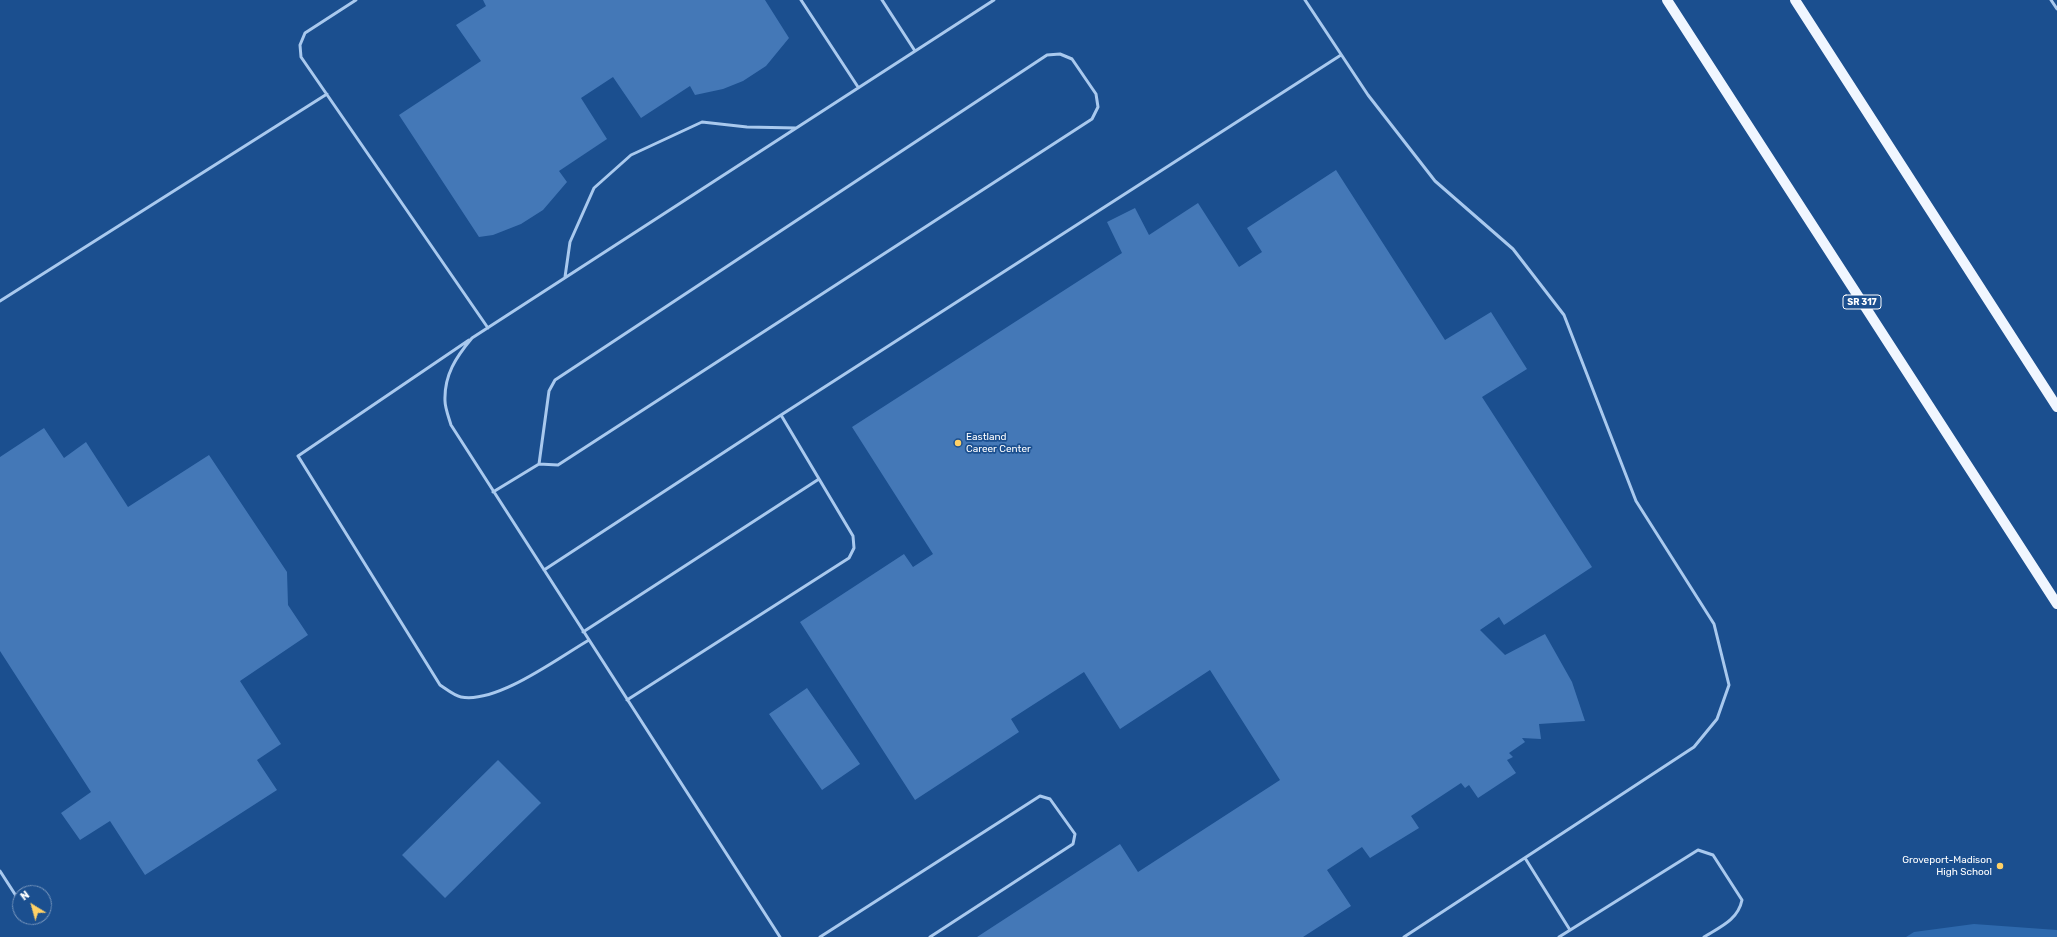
<!DOCTYPE html>
<style>
body{margin:0}
#map{position:relative;width:2057px;height:937px;overflow:hidden;background:#1b4f8f;font-family:Rubik,sans-serif}
canvas{display:block}
.north{position:absolute;left:12px;top:885px;width:40px;height:40px;box-sizing:border-box;background:#1b4f8f;border:1px solid #7695bc;border-radius:50%;rotate:323deg;font-size:11px;font-weight:700;line-height:16px;text-align:center;color:#fff}
.north::after{content:'';display:block;margin:auto;width:14px;height:18px;background:#ffd166;clip-path:polygon(50% 0,100% 100%,50% 72%,0 100%)}
</style>
<div id="map">
<canvas width="2057" height="937"></canvas>
<div class="north">N</div>
</div>
<script>
const ctx = document.querySelector('canvas').getContext('2d');
ctx.lineJoin = 'round';
function paint(path, color) { ctx.fillStyle = color; ctx.fill(path, 'evenodd'); }
function trace(path, color, width, dash) { ctx.strokeStyle = color; ctx.lineWidth = width; ctx.lineCap = dash ? 'butt' : 'round'; ctx.setLineDash(dash || []); ctx.stroke(path); }
function write(font, color, halo, rows, align = 'center') {
  ctx.font = font + ' Rubik,sans-serif'; ctx.lineWidth = 3.5; ctx.setLineDash([]); ctx.textBaseline = 'middle'; ctx.strokeStyle = halo; ctx.fillStyle = color; for (const [text, x, y, turn = 0] of rows) {
    ctx.save(); ctx.translate(x, y); ctx.rotate((+turn || 0) * Math.PI / 180); ctx.textAlign = isNaN(turn) ? turn : align; if (halo) ctx.strokeText(text, 0, 0); ctx.fillText(text, 0, 0); ctx.restore();
  }
}
const green = new Path2D(`
 M1974,924L2057,930V937H1906L1914,932Z`);
const building = new Path2D(`
 M483,0H765L789,38L766,66L743,81L723,89L695,95L690,86L641,118L613,77L581,98L607,139L559,171L567,182L543,210L521,224L493,235L479,237L399,115L481,61L456,25L486,6Z
 M1336,170L1445,340L1491,312L1527,369L1482,397L1592,567L1504,625L1499,617L1480,630L1505,655L1545,634L1572,682L1585,721L1539,724L1541,739L1522,738L1525,742L1509,753L1513,757L1507,760L1516,773L1478,798L1469,785L1465,788L1461,783L1411,816L1419,828L1370,858L1362,847L1327,870L1351,906L1303,937H977L1120,844L1138,872L1280,780L1210,670L1120,729L1084,672L1011,719L1019,732L915,800L800,622L904,554L913,567L933,554L852,427L1122,253L1107,222L1135,208L1149,235L1198,203L1239,267L1262,252L1247,228Z
 M44,428L64,458L86,442L128,507L209,455L287,572L288,605L308,635L240,681L281,744L257,760L277,790L145,875L110,821L80,840L61,813L91,792L0,651V457Z
 M807,688L860,764L822,790L769,714Z
 M498,760L541,803L445,898L402,855Z`);
const lane = new Path2D(`
 M356,0L305,33L300,45L301,57L488,328
 M801,0L858,87
 M882,0L915,51
 M1305,0L1368,95L1435,181L1513,249L1564,315L1636,501L1714,624L1729,685L1717,719L1694,747L1404,937
 M2051,0L2057,9
 M565,277L570,242L594,188L631,155L702,122L747,127L796,128
 M0,301L327,94
 M469,340L298,456L440,685C446,689 455,696 461,697C497,704 558,658 589,640
 M493,492L539,464L558,465L1092,119L1098,107L1096,94L1072,59L1060,54L1047,55L555,380L549,391L539,464
 M544,570L781,415
 M583,632L819,479
 M627,700L849,558L854,548L853,536L781,415L1341,55
 M1525,858L1570,930
 M0,871L20,902
 M780,937L451,425C449,418 445,408 445,401C444,375 456,357 472,338L994,0
 M820,937L1040,796L1050,799L1075,834L1073,844L930,937
 M1559,937L1698,850L1713,855L1742,900C1738,920 1720,927 1704,937`);
const primary = new Path2D(`
 M1667,0L2057,604
 M1795,0L2057,407`);
const markers = [
 [958,443,4,"#ffd166"],
 [2000,866,4,"#ffd166"]
];
const shields = [
 [1862,302,38]
];
const shieldNames = [
 ["SR 317",1862,302]
];
const poiNames = [
 ["Eastland",966,437],
 ["Career Center",966,449],
 ["Groveport-Madison",1992,860,"right"],
 ["High School",1992,872,"right"]
];
paint(green, '#2e69ad');
paint(building, '#4478b7');
trace(lane, '#a9c9ee', 3);
trace(primary, '#f0f6ff', 10);
for (const [x, y, r, color] of markers) { const dot = new Path2D(); dot.arc(x, y, r, 0, 2 * Math.PI); ctx.fillStyle = color; ctx.fill(dot); trace(dot, '#1b4f8f', 1.5); }
for (const [x, y, w] of shields) { const box = new Path2D(); box.roundRect(x - w / 2, y - 7, w, 14, 3); ctx.fillStyle = '#1b4f8f'; ctx.fill(box); trace(box, '#fff', 1); }
write('bold 9px', '#fff', null, shieldNames);
write('10px', '#fff', '#1b4f8f', poiNames, 'left');
</script>
